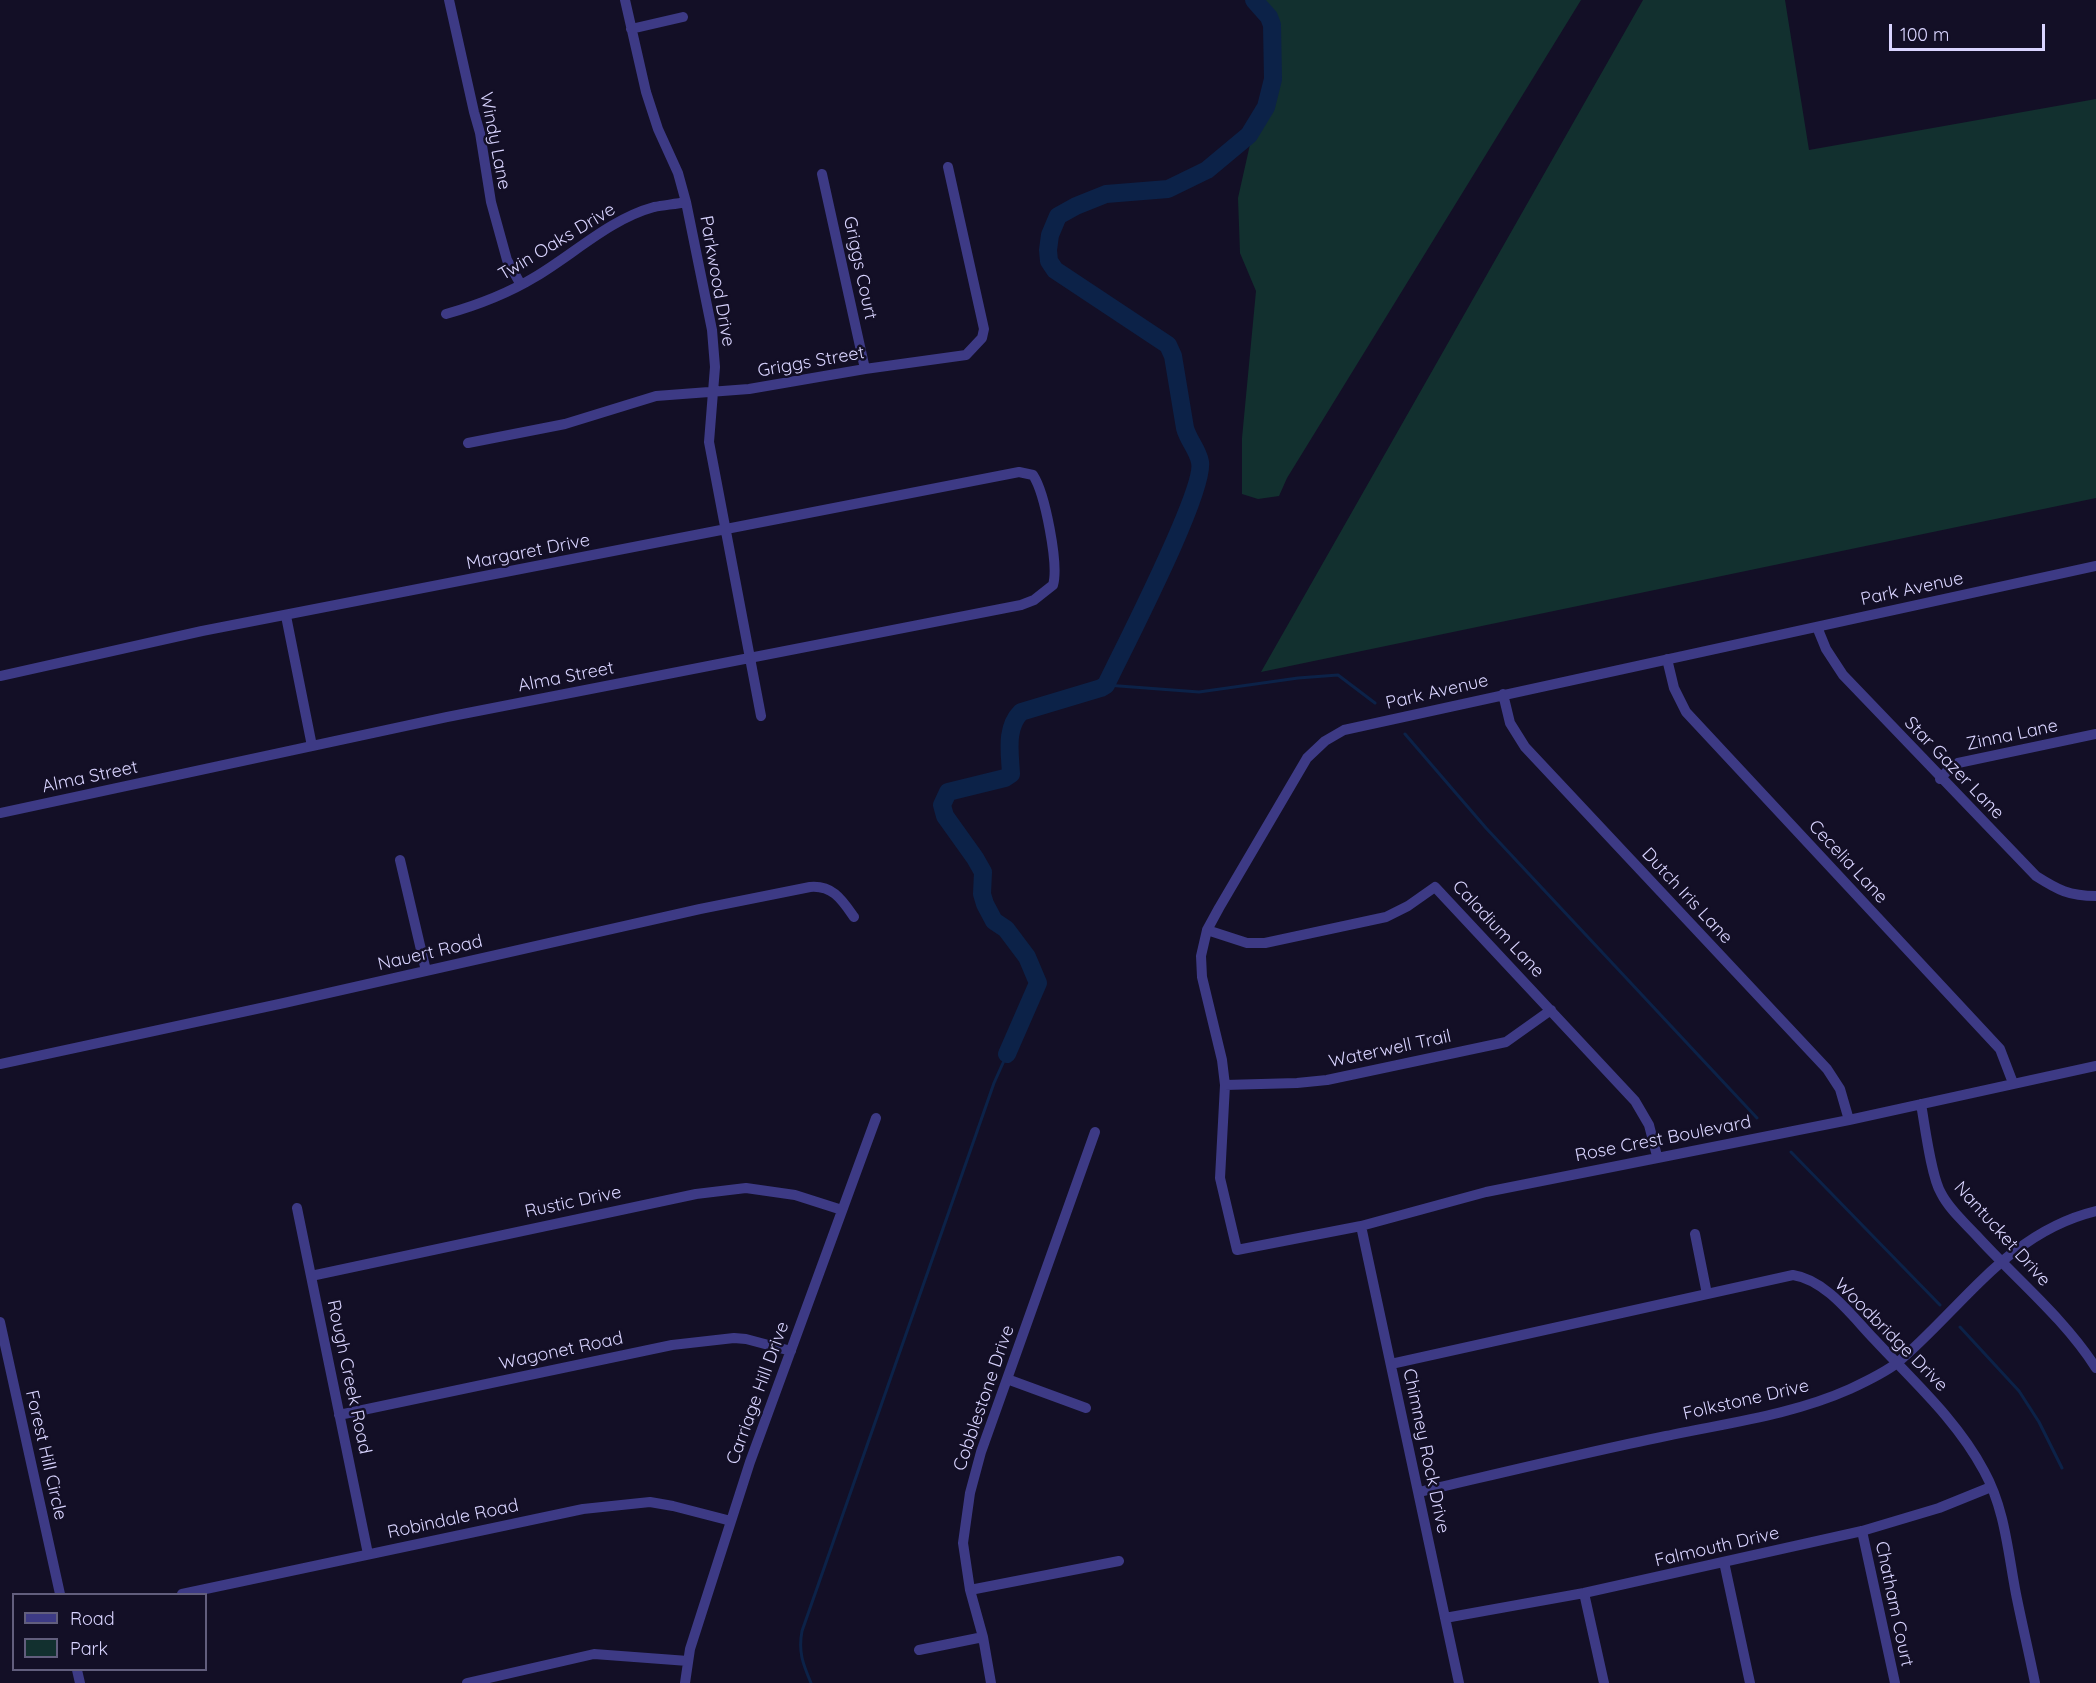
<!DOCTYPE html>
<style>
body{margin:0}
#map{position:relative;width:2096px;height:1683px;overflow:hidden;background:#130f26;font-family:Quicksand,sans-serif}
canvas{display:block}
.legend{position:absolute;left:12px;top:1593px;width:195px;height:78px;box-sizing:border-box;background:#130f26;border:2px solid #625e7d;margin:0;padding:8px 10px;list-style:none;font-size:18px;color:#d9d4ff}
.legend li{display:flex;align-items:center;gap:12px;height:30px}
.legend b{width:30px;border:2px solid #625e7d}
.scale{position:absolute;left:1889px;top:24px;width:156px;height:27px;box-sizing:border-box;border:3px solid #d9d4ff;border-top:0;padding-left:8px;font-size:18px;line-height:21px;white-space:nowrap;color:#d9d4ff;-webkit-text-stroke:4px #130f26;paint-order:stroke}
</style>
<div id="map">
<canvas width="2096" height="1683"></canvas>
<ul class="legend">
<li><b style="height:8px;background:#3d3a85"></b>Road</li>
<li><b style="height:16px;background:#12302f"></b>Park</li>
</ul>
<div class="scale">100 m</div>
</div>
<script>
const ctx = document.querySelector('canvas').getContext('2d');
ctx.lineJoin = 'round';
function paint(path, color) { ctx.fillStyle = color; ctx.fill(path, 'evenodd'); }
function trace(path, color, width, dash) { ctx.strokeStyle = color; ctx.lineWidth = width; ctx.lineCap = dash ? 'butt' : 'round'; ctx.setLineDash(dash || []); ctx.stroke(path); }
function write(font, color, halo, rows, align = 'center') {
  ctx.font = font + ' Quicksand,sans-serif'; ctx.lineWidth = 5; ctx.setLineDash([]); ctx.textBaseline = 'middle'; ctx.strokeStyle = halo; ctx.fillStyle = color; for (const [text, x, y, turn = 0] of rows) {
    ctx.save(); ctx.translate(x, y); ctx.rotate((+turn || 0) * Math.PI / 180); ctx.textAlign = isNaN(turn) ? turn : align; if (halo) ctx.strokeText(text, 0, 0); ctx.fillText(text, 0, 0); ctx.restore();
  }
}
const green = new Path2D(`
 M1258,0H1581L1287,478L1279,496L1258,499L1242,494V438L1256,291L1240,253L1238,198L1251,140L1272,103L1275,83L1274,53Z
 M1643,0H1785L1809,150L2096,99V498L1261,672Z`);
const stream = new Path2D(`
 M1106,685L1199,692L1298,678L1338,675L1375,703
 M1405,734L1486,828L1757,1118
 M1791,1152L1940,1305
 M1960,1327L2019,1391L2039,1422L2062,1468
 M811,1683C803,1664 798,1652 802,1631L994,1083L1007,1054`);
const river = new Path2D(`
 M1007,1054L1038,983L1027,957L1006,929L994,921L985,904L982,894L983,872L975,858L945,816L942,805L948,792L1005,778L1011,774C1010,753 1005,728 1021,712L1101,688L1106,685C1123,649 1206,490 1200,462C1198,450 1188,440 1185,428L1173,356L1168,345L1055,270L1049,261L1048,250L1050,235L1058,216L1076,206L1106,194L1168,189L1207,170L1249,135L1266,107L1273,79L1272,25L1269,17L1254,0`);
const minor = new Path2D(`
 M449,0L474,112L480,133L491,202L507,260L521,285
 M625,0L646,92L658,129L678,173L686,202L712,330L715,367L709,442L761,716
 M631,29L683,17
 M822,174L865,369
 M446,314C478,305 507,294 535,277C574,254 610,219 654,207C665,205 676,204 686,202
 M468,443L565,424L656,396L749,389L865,369L966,355L982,338L984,329L948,167
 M2096,566L1344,730L1325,741L1307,758L1219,908L1207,930L1201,956L1202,977L1222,1060L1225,1085L1220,1178L1237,1250L1361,1226L1486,1192L1849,1120L2096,1066
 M286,616L312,746
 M1817,627L1826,649L1843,675L2036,876C2058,890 2069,896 2096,896
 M1667,659L1674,688L1686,712L2000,1049L2013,1083
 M0,676L202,631L1019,472L1033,475C1045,493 1059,565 1053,585L1034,600L1021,605L447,717L0,813
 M1503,694L1510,723L1525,747L1827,1069L1840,1089L1849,1120
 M1940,779L1948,770L1958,763L2096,734
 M400,860L426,971
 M1207,930L1247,943H1265L1386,917L1408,906L1435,887L1635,1101L1649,1125L1657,1156
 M0,1064L284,1003L700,909L810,887C833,885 842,900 854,917
 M1225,1085L1297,1083L1327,1080L1506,1042L1551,1010
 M1921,1104C1925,1126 1931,1176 1941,1193C1949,1209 1964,1222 1976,1235C2016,1279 2064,1318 2096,1368
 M297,1208L368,1554
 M1361,1226L1459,1683
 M1695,1234L1707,1294
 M311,1276L696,1194L746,1188L795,1195L842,1210
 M0,1322L60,1594
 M1391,1364L1793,1275C1826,1280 1852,1316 1874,1339C1913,1381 1957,1420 1984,1471C2005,1509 2008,1553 2016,1594C2022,1624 2029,1653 2035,1683
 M1007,1379L1086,1408
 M339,1415L672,1345L734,1338L746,1339L791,1351
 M1419,1492C1501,1473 1583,1453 1666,1436C1727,1423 1792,1415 1850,1389C1865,1382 1884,1373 1897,1363C1962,1308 2008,1232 2096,1211
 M1862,1531L1895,1683
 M1724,1562L1750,1683
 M970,1590L1119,1561
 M1584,1593L1604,1683
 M182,1594L583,1509L650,1502L673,1506L731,1521
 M1445,1618L1584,1593L1862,1531L1939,1508L1991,1487
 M919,1650L983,1637
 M77,1670L80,1683
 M467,1683L594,1654L688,1661
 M685,1683L690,1649L750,1462L876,1118
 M991,1683L983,1637L970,1590L963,1543L970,1493L981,1452L1095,1132`);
const streetNames = [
 ["Windy Lane",495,141,79],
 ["Twin Oaks Drive",557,242,-31],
 ["Griggs Court",860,268,78],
 ["Parkwood Drive",717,281,80],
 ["Griggs Street",811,362,-10],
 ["Margaret Drive",528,552,-11],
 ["Park Avenue",1912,589,-12],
 ["Alma Street",566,677,-11],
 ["Park Avenue",1437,692,-13],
 ["Zinna Lane",2012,735,-12],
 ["Star Gazer Lane",1954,768,46],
 ["Alma Street",90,777,-12],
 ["Cecelia Lane",1848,862,47],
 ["Dutch Iris Lane",1687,896,47],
 ["Caladium Lane",1498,929,47],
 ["Nauert Road",430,953,-13],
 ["Waterwell Trail",1390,1049,-12],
 ["Rose Crest Boulevard",1663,1139,-11],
 ["Rustic Drive",573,1202,-12],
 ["Nantucket Drive",2002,1234,48],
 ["Woodbridge Drive",1891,1335,45],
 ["Wagonet Road",561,1351,-12],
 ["Rough Creek Road",349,1377,78],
 ["Carriage Hill Drive",758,1393,-70],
 ["Cobblestone Drive",984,1398,-71],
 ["Folkstone Drive",1746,1400,-13],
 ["Chimney Rock Drive",1426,1451,78],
 ["Forest Hill Circle",46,1455,77],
 ["Robindale Road",453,1519,-12],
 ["Falmouth Drive",1717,1547,-13],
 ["Chatham Court",1894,1604,78]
];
paint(green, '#12302f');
trace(stream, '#0c2248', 3);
trace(river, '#0c2248', 18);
trace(minor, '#3d3a85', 10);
write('18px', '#d9d4ff', '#130f26', streetNames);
</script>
